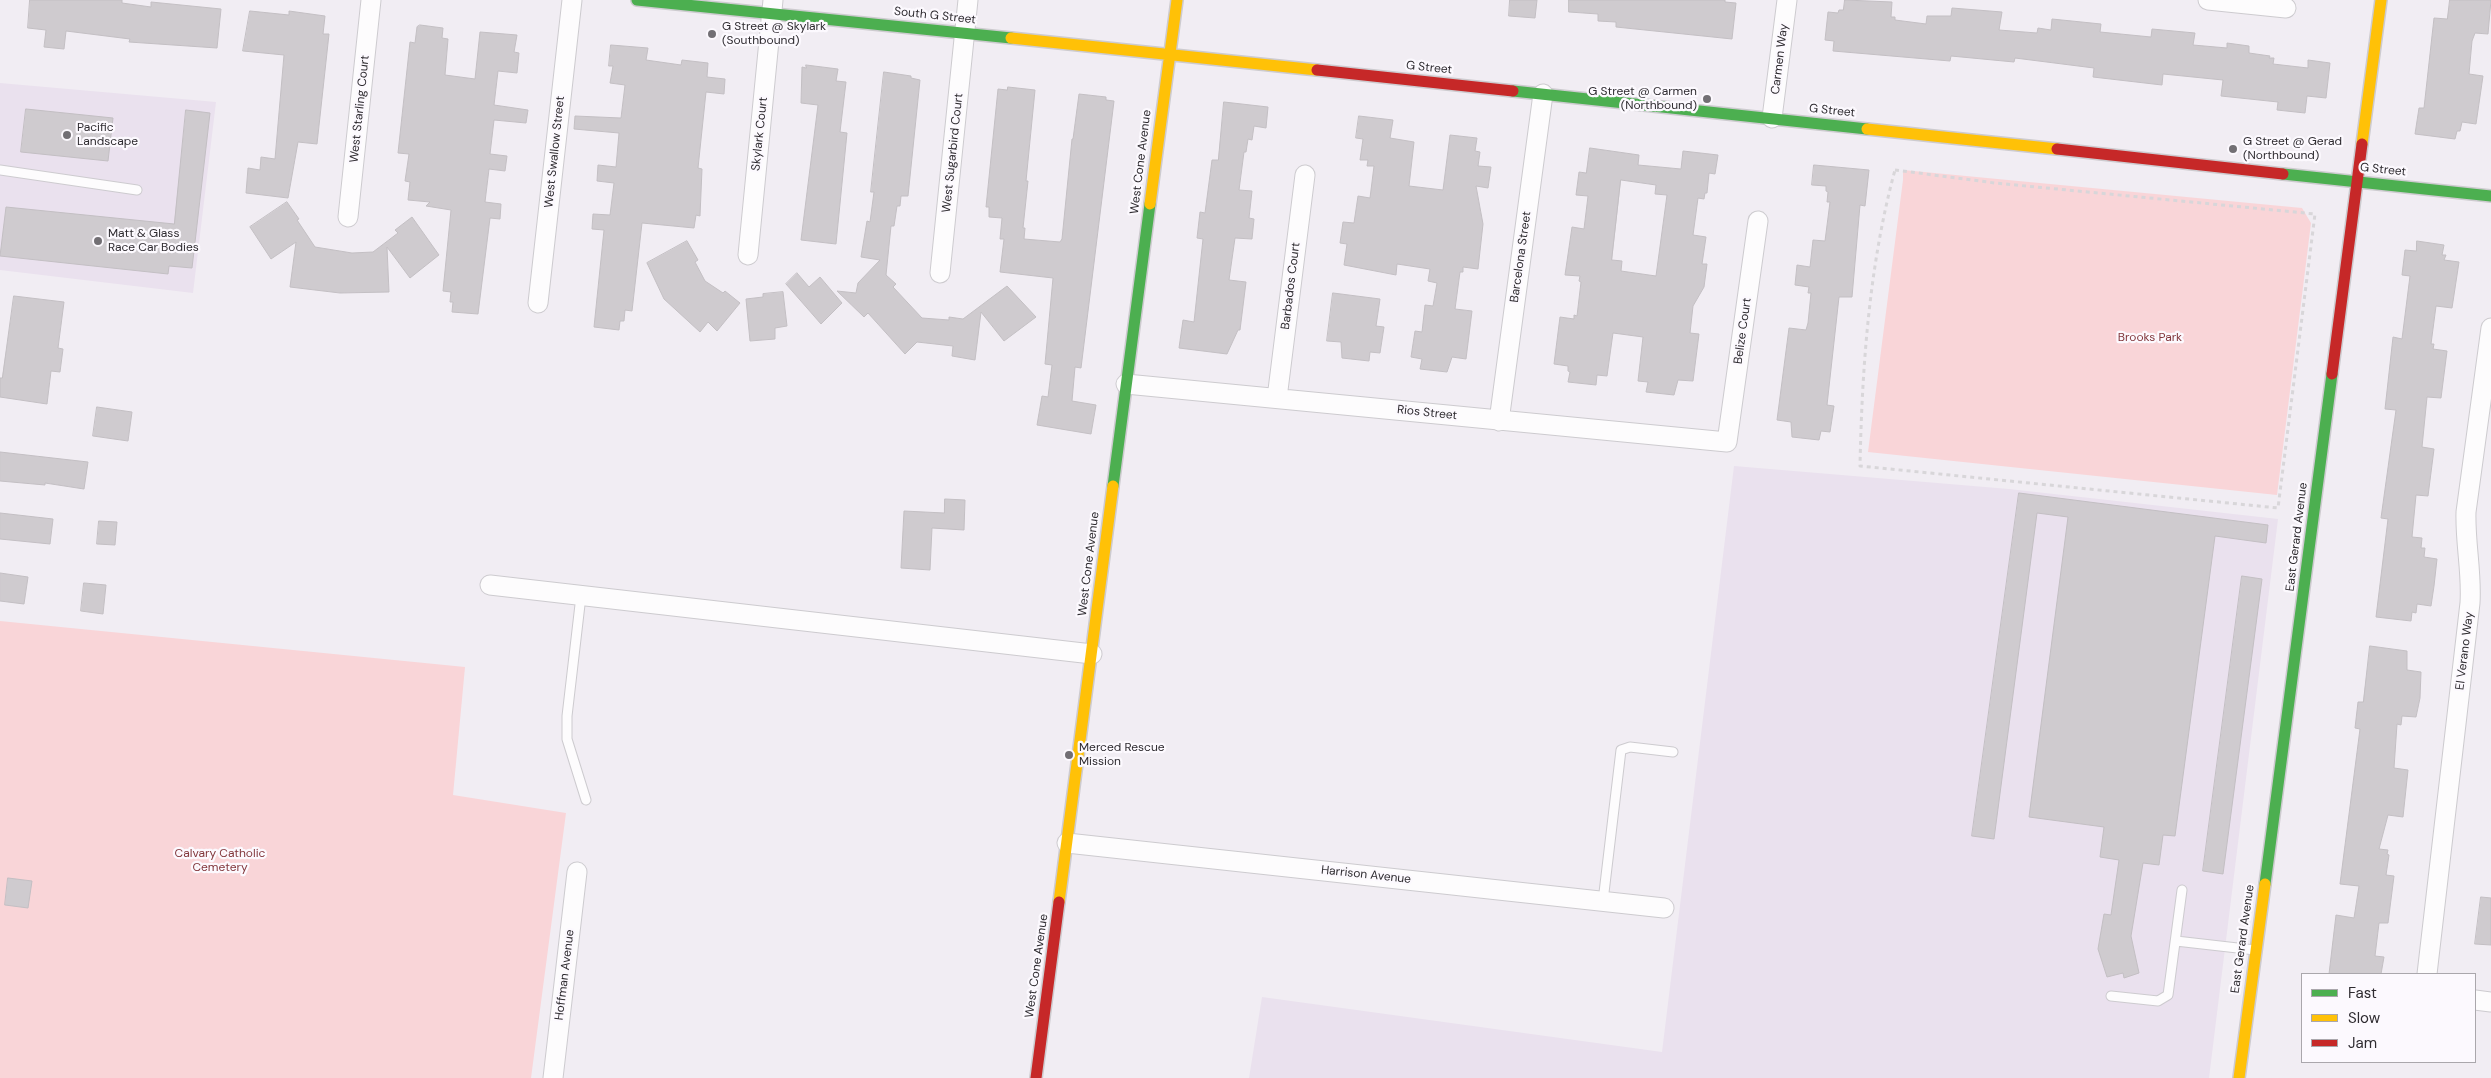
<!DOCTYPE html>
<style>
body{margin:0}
#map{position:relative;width:2491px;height:1078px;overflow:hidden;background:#f1edf3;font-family:"DM Sans",sans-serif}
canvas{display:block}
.legend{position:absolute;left:2301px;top:973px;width:175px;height:90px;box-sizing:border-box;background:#fcf9fe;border:1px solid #aaa7ac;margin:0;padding:6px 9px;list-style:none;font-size:15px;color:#2e2b30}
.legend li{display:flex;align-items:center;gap:10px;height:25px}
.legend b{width:25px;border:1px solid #aaa7ac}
</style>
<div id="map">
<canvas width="2491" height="1078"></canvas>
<ul class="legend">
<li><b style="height:6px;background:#4caf50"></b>Fast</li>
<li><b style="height:6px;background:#ffc107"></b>Slow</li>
<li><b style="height:6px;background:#c62828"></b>Jam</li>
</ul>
</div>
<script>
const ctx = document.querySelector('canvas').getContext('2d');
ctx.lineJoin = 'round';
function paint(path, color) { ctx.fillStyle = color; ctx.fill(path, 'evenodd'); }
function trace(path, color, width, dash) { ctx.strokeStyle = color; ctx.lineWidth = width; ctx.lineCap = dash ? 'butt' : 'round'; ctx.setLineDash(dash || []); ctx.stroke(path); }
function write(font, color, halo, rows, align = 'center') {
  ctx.font = font + ' "DM Sans",sans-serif'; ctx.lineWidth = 4.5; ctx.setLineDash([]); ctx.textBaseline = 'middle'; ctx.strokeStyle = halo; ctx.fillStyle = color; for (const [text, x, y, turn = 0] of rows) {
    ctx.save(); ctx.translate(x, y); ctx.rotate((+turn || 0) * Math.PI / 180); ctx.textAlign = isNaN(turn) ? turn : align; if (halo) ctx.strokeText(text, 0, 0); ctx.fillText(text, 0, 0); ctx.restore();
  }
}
const built = new Path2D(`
 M0,83L216,102L193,293L0,270Z
 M1734,466L2009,489L2278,519L2209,1078H1249L1262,997L1662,1052Z`);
const green = new Path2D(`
 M1903,170L2302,208L2311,223L2277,495L1868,452L1903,180Z
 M0,621L465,667L453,795L566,813L531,1078H0Z`);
const building = new Path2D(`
 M30,0H122V3L151,7V2L221,9L217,48L129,42L130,39L66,31L64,49L44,47L46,30L28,28Z
 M1510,0H1537L1535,18L1509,16Z
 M1569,0H1725V2L1736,3L1732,39L1616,27V22L1598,21V14L1569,12Z
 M1845,0L1892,2L1891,17H1895V20L1926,24L1927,16H1951L1952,8L2002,12L1999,30L2037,33L2038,28L2051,30L2052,19L2101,24L2100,32L2151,37L2152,29L2195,33L2193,45L2227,48V43L2249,46V53L2270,56L2269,58H2274L2273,64L2308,68V60L2330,63L2326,98L2307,96L2305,113L2277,110L2278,102L2221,96L2223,80L2163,74L2162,85L2093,77L2094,68L2015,58L2014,62L1951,56L1950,61L1833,51L1834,41L1825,40L1828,12L1838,13L1839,10H1843Z
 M2450,0H2491L2488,34L2475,33L2472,41L2469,74L2483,76L2476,124L2462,122L2460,131H2457L2455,139L2415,134L2419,108H2424L2434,18L2447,19Z
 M250,11L289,15V11L325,16L323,34H329L317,144L298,142L288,198L246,193L248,168L260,170L261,157L275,159L284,55L243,51Z
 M420,25L443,28L442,38L448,39L445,75L475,79L480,32L517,35L514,52L519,53L517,73L498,71L494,105L528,110L526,123L494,120L490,154L507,156L505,171L489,169L485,202L501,204L500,219L490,218L478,314L452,312L453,302H450L451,292L443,291L451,210L426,206L430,202L408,200L410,182L405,181L409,154L398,153L410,42L415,43L417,27Z
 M611,45L648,48L646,60L681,65L682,60L708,63L707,77L725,79L724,94L706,92L698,168L702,169L700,216L696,215L694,228L642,223L632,311L625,310L624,321H620L619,330L594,327L604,230L592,229L593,214L610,215L614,183L597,181L598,165L616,167L619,133L574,129L575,116L621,118L625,85L610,83L613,66H609Z
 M806,65L838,69L836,81L846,82L840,132L847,133L836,244L801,240L818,105L801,103L802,67L806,68Z
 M884,72L911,76V78L920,80L908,196H901L900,206H897L894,226H891L886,275L896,284L893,287L922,318L949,320V317L963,319L1007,286L1036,317L1004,341L981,312L975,360L952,356L953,346L917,342L905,354L868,313L864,317L837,291L856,293L858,283L880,260L861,257L867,221L870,222L874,192H871Z
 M1008,87L1035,90L1026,181H1028L1023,228H1025L1024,239L1060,242L1062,239L1072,139H1073L1079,94L1106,97V100L1114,101L1081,368L1075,367L1072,401L1096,405L1091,434L1037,425L1042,396L1048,397L1052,365L1045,364L1053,278L1000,272L1004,239H1000L1002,218L989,217V207H986L998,89L1007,90Z
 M1224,102L1268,107L1266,128L1254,126L1252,140L1248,139L1246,152H1244L1239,190L1252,191L1249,218L1254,219L1252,239L1235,238L1229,280L1246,282L1240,330H1238L1227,354L1179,348L1183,320L1194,322L1203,239L1197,238L1200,212L1205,213L1212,160H1218Z
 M26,109L113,118L108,161L21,152Z
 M186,110L210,113L192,268L169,266L168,274L0,256L6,207L174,224Z
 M1359,116L1393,120L1390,138L1414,142L1409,186L1443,190L1450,135L1477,138L1475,151L1480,152L1478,166L1491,167L1488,188L1476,186L1483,224L1478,269L1463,267V272H1460L1455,309L1472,311L1466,359L1452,357L1447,372L1420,369L1422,359L1411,357L1415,331L1422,332L1425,305L1433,306L1437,283L1428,281L1430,269L1397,264L1396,275L1344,265L1347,244L1340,243L1343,222L1354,223L1358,196L1370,198L1374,166H1367L1368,160H1360L1363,139L1356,138Z
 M1590,148L1639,155L1638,165L1681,169L1683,151L1718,155L1715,174L1709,173L1707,193H1705L1704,199L1698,198L1693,235L1706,237L1702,264H1707L1704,287L1693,306L1690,333L1699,334L1693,381L1678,380L1674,395L1646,392L1648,382L1638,381L1643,337L1613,333L1607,376L1597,375L1596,385L1568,382L1570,372L1568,371V366L1554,364L1560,317L1574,319V315L1577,316L1581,282L1579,281L1580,276L1565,275L1572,227L1584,229L1588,196L1576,195L1579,172L1586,173ZM1621,180L1656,185L1655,194L1667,195L1656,276L1621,271L1622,261L1612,260Z
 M1814,165L1869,170L1865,206L1860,205L1852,297H1839L1827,405L1834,406L1830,432L1821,431L1819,440L1792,437L1791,422L1777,420L1789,328L1806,330L1808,323L1811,293H1808L1809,287L1795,285L1797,265L1810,267L1813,240L1825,241L1830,202H1827L1828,192L1826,191V186L1812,185Z
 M287,202L299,219L297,220L315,247L352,253L373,252L398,233L395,230L412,217L439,255L410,278L387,247L389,292L340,293L290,287L296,242L271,259L250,227Z
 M687,241L698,260L695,262L705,281L723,293L725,291L740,303L717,331L708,322L700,332L664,299L647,263Z
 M2417,241L2444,245L2442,255H2446L2444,260L2459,262L2452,308L2436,306L2431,344H2434L2433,349L2447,351L2441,398L2427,397L2422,447L2434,449L2428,496L2416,495L2412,537L2422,538L2421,548H2425L2424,557L2437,559L2434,586L2431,606L2417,604L2416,613L2412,612L2411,621L2376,617L2388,519L2381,518L2396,410L2385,409L2393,337L2402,339L2410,276L2402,275L2405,250L2416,251Z
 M797,273L809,287L820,277L842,303L821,324L786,284Z
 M783,292L787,326L775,328V339L750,341L746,299L763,297V294Z
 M1333,293L1380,299L1376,326L1384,327L1380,353L1370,352L1369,361L1342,358L1341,342L1327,341Z
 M14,296L64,302L58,348L63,349L60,372L51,371L47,404L0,397V378H2Z
 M97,407L132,412L128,441L93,436Z
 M0,452L88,462L84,489L45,483V485L0,481Z
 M2019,493L2268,525L2266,543L2215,536L2175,836L2163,835L2159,865L2143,863L2131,936L2139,973L2124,978L2123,973L2107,977L2098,949L2104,914L2111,915L2119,860L2100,857L2104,827L2029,817L2068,517L2037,513L1994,839L1972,836Z
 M945,499L965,500L964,530L932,528L930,570L901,568L904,511L944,513Z
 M0,513L53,519L50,544L0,539Z
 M99,521L117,522L115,545L97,544Z
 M0,573L28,577L24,604L0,601Z
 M2242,576L2262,579L2223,874L2203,871Z
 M84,583L106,585L103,614L81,611Z
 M2370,646L2407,651V670L2421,672L2420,698L2416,717L2402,716L2401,725L2397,724L2394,768L2408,770L2403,817L2388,815L2379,849L2388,850L2387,854L2389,855L2386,875L2394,876L2388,923H2379L2375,956L2384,957L2381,974H2329L2336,915L2354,918L2359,886L2340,884L2360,729L2355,728L2358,702H2363Z
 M8,878L32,881L28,908L5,905Z
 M2481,897L2491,898V945L2475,944Z`);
const path = new Path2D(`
 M1895,170L1995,183L2315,214L2278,508L1860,466C1862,368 1869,265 1895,170Z`);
const lane = new Path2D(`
 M0,170L137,190
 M581,596L567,716V739L586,800
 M1603,901L1621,750L1630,747L1673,752
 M2176,941L2255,950
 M2111,996L2158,1001L2168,995L2182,890`);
const street = new Path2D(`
 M2208,0L2286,8
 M1772,118L1787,0
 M348,217L371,0
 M748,255L773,0
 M940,273L968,0
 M538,303L572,0
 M1126,384L1727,442L1758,221
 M1277,398L1305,175
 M1499,421L1543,94
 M490,585L1092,654
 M1067,843L1664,908
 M2427,974L2470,603C2472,572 2465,543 2466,512L2491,328
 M2475,1000L2491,1002
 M553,1078L577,872`);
const fast = new Path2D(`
 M637,0L1011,38
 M1513,91L1867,129
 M2283,174L2491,196
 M1113,486L1150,204
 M2265,884L2332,374`);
const slow = new Path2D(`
 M1011,38L1317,70
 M1867,129L2057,149
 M2362,144L2381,0
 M1150,204L1177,0
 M1059,902L1113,486
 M2239,1078L2265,884`);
const jam = new Path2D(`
 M1317,70L1513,91
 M2057,149L2283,174
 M2332,374L2362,144
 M1036,1078L1059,902`);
const markers = [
 [712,34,5,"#726f74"],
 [1707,99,5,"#726f74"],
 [67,135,5,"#726f74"],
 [2233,149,5,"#726f74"],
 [98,241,5,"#726f74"],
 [1069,755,5,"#726f74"]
];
const streetNames = [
 ["South G Street",935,16,6],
 ["Carmen Way",1780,59,-83],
 ["G Street",1429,68,6],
 ["West Starling Court",360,109,-84],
 ["G Street",1832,111,6],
 ["Skylark Court",760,134,-84],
 ["West Swallow Street",555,152,-84],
 ["West Sugarbird Court",953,153,-84],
 ["West Cone Avenue",1141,162,-83],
 ["G Street",2383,170,6],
 ["Barcelona Street",1521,257,-82],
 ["Barbados Court",1291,286,-83],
 ["Belize Court",1743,331,-82],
 ["Rios Street",1427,413,6],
 ["East Gerard Avenue",2297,537,-83],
 ["West Cone Avenue",1089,564,-83],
 ["El Verano Way",2465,651,-83],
 ["Harrison Avenue",1366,875,6],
 ["East Gerard Avenue",2243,939,-82],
 ["West Cone Avenue",1037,966,-82],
 ["Hoffman Avenue",565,975,-83]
];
const poiNames = [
 ["G Street @ Skylark",722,27],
 ["(Southbound)",722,41],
 ["G Street @ Carmen",1697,92,"right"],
 ["(Northbound)",1697,106,"right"],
 ["Pacific",77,128],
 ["Landscape",77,142],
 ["G Street @ Gerad",2243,142],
 ["(Northbound)",2243,156],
 ["Matt & Glass",108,234],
 ["Race Car Bodies",108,248],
 ["Merced Rescue",1079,748],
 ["Mission",1079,762]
];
const parkNames = [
 ["Brooks Park",2150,338],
 ["Calvary Catholic",220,854],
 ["Cemetery",220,868]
];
paint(built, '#eae1ee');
paint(green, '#f9d5d8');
paint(building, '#cfcbcf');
trace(building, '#c3bfc3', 1);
trace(lane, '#cdcbcf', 11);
trace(street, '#cdcbcf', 21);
trace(fast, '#cdcbcf', 14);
trace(slow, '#cdcbcf', 14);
trace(jam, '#cdcbcf', 14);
trace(path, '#d8d6d9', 3, [4, 4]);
trace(lane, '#fdfcfd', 9);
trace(street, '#fdfcfd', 19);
trace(fast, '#4caf50', 11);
trace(slow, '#ffc107', 11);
trace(jam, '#c62828', 11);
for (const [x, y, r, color] of markers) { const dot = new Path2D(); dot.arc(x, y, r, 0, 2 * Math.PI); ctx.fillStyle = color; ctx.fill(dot); trace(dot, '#fcf9fe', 2); }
write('12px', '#2e2b30', '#fcf9fe', streetNames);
write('12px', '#2e2b30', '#fcf9fe', poiNames, 'left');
write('12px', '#82373c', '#fcf9fe', parkNames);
</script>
